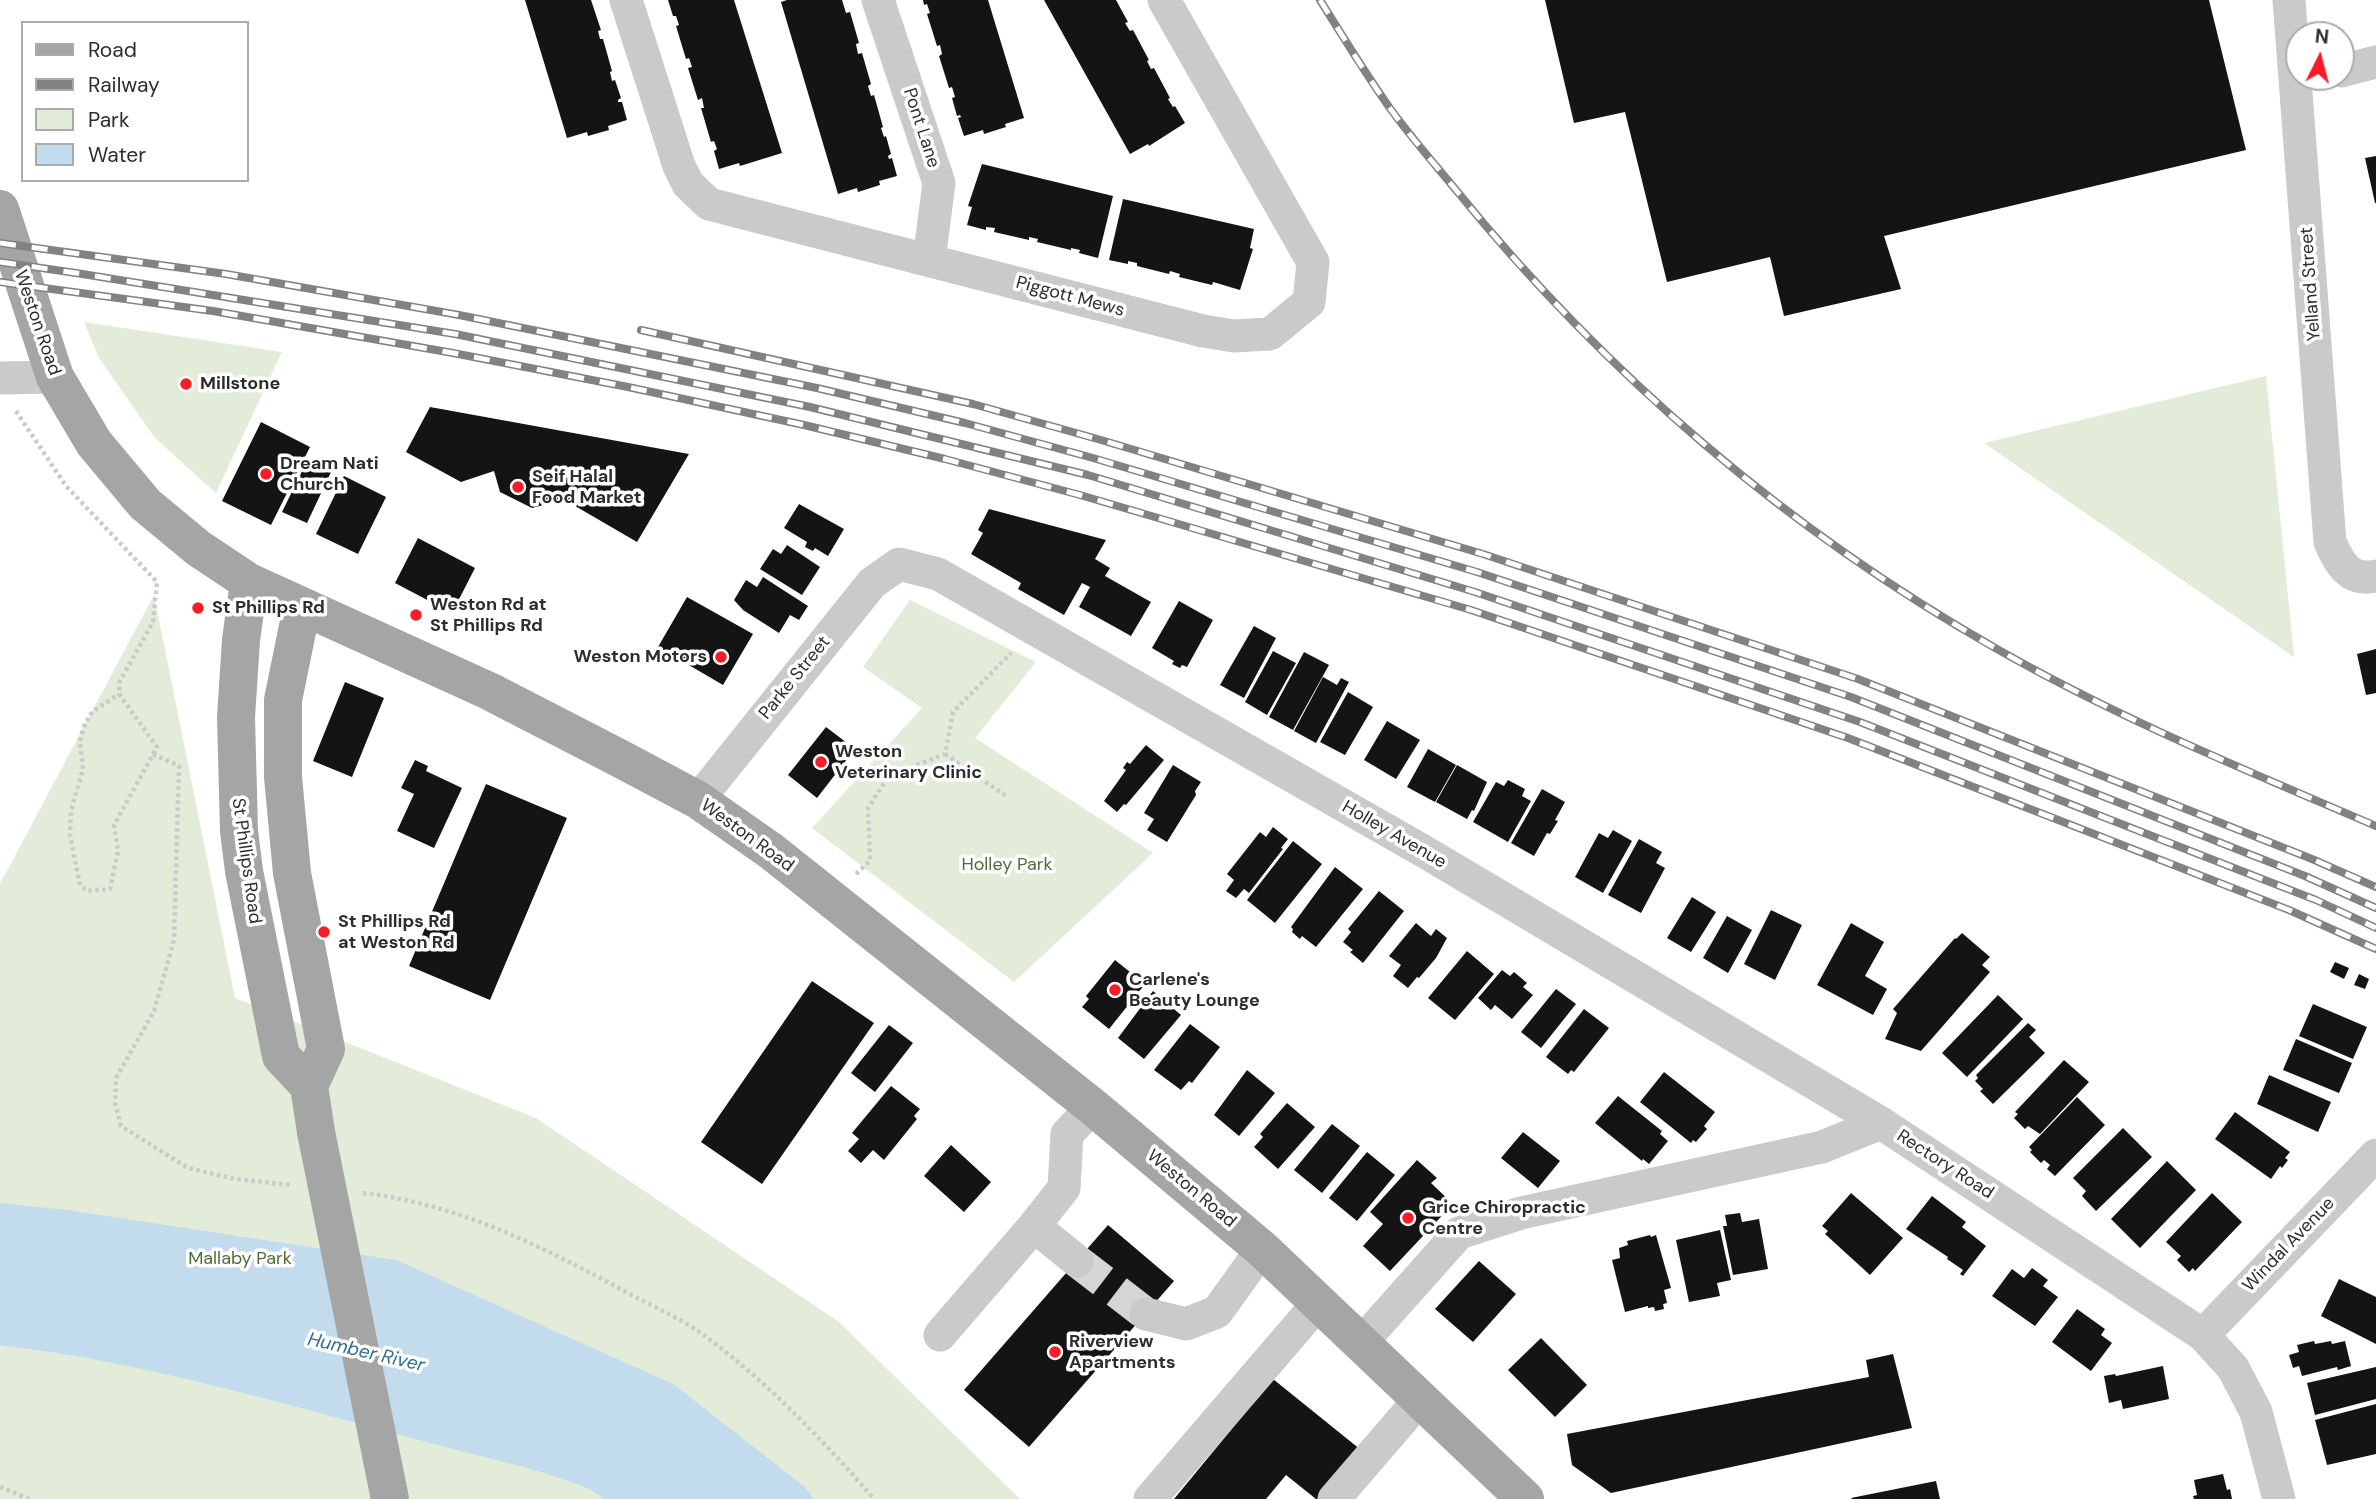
<!DOCTYPE html>
<style>
body{margin:0}
#map{position:relative;width:2376px;height:1499px;overflow:hidden;background:#fff;font-family:"DM Sans",sans-serif}
canvas{display:block}
.legend{position:absolute;left:21px;top:21px;width:228px;height:161px;box-sizing:border-box;background:#fff;border:2px solid #ababab;margin:0;padding:9px 12px;list-style:none;font-size:21px;color:#2d2d2d}
.legend li{display:flex;align-items:center;gap:14px;height:35px}
.legend b{width:35px;border:2px solid #ababab}
.north{position:absolute;left:2285px;top:21px;width:70px;height:70px;box-sizing:border-box;background:#fff;border:2px solid #ababab;border-radius:50%;rotate:6deg;font-size:19px;font-weight:700;line-height:28px;text-align:center;color:#2d2d2d}
.north::after{content:'';display:block;margin:auto;width:24px;height:32px;background:#f71c25;clip-path:polygon(50% 0,100% 100%,50% 72%,0 100%)}
</style>
<div id="map">
<canvas width="2376" height="1499"></canvas>
<ul class="legend">
<li><b style="height:9px;background:#a5a5a5"></b>Road</li>
<li><b style="height:9px;background:#828282"></b>Railway</li>
<li><b style="height:19px;background:#e2ecd8"></b>Park</li>
<li><b style="height:19px;background:#c2dcee"></b>Water</li>
</ul>
<div class="north">N</div>
</div>
<script>
const ctx = document.querySelector('canvas').getContext('2d');
ctx.lineJoin = 'round';
function paint(path, color) { ctx.fillStyle = color; ctx.fill(path, 'evenodd'); }
function trace(path, color, width, dash) { ctx.strokeStyle = color; ctx.lineWidth = width; ctx.lineCap = dash ? 'butt' : 'round'; ctx.setLineDash(dash || []); ctx.stroke(path); }
function write(font, color, halo, rows, align = 'center') {
  ctx.font = font + ' "DM Sans",sans-serif'; ctx.lineWidth = 7; ctx.setLineDash([]); ctx.textBaseline = 'middle'; ctx.strokeStyle = halo; ctx.fillStyle = color; for (const [text, x, y, turn = 0] of rows) {
    ctx.save(); ctx.translate(x, y); ctx.rotate((+turn || 0) * Math.PI / 180); ctx.textAlign = isNaN(turn) ? turn : align; if (halo) ctx.strokeText(text, 0, 0); ctx.fillText(text, 0, 0); ctx.restore();
  }
}
const green = new Path2D(`
 M84,322L282,352L216,493L155,438L99,358Z
 M2266,376L2294,657L1984,443Z
 M154,595L235,998L536,1118L839,1322L1020,1499H0V884Z
 M910,600L1036,662L975,738L1153,853L1014,982L812,828L922,708L863,667Z`);
const water = new Path2D(`
 M0,1203L67,1210L396,1260L673,1384L805,1487L814,1499H604C592,1488 577,1484 562,1479C525,1466 487,1458 449,1448C301,1409 153,1363 0,1345Z`);
const building = new Path2D(`
 M525,0H591L601,30L598,31L600,39H603L612,71L610,72L612,81L615,80L621,98L618,100V102H622L627,120L608,126L609,130L588,136L587,132L567,138Z
 M668,0H734L782,153L740,166L739,163L719,169L714,151L717,149L714,141L711,142L701,108H704L702,98L698,100L688,68L692,67L689,58L686,59L676,26L679,25L676,16H673Z
 M787,0H842L846,13L850,12L859,43L856,44L858,54L862,53L871,84L868,86L871,96L874,95L883,127L881,128L884,137L886,136L891,154L888,156L889,159L892,158L897,176L879,181L880,185L858,192L857,188L838,194L781,2Z
 M923,0H988L1024,118L1005,124L1006,127L984,134L983,130L964,136L958,118L961,117L960,115L957,116L952,98L955,97L952,87L949,88L939,56L942,54L940,45L937,46L927,14L930,13L927,4L924,5Z
 M1044,0H1116L1128,22L1125,23L1130,31L1133,30L1149,60L1147,61L1151,69L1154,68L1170,98L1168,99L1173,107L1175,106L1185,123L1149,146L1148,144L1130,154Z
 M1545,0H2209L2246,150L1884,236L1901,289L1784,316L1770,257L1667,282L1625,112L1574,123Z
 M2376,156V203H2375L2365,158Z
 M982,164L1113,196L1098,258L1079,253L1080,250L1071,248V250L1037,242L1038,239L1029,237V240L994,232L995,228L986,227V230L967,225L972,207L968,206Z
 M1123,199L1254,229L1250,248L1253,249L1240,290L1213,282L1212,285L1179,277L1180,274L1170,271L1169,274L1137,266V263L1128,261V264L1109,260Z
 M430,407L689,454L637,542L558,496V501L532,508L500,492L494,471L461,482L406,452Z
 M261,422L310,447L271,525L222,501Z
 M308,459L332,470L307,523L282,512Z
 M344,476L386,497L358,554L316,534Z
 M799,504L844,529L828,556L815,548L813,551L805,547L807,542L784,528Z
 M989,509L1106,540L1095,559L1110,568L1105,576L1151,602L1131,636L1079,607L1090,587L1082,583L1064,615L1018,589L1021,583L971,554L983,533L978,530Z
 M418,538L475,568L452,613L395,583Z
 M787,545L820,567L802,595L760,569L773,549L781,554Z
 M763,577L808,606L799,620L790,615L779,633L743,610L734,600L746,580L757,587Z
 M687,597L753,634L723,685L658,647Z
 M1179,601L1213,620L1187,667L1182,665L1180,668L1172,664L1174,661L1152,648Z
 M1254,626L1276,638L1244,698L1220,685Z
 M2376,649V693L2366,695L2357,654Z
 M1273,651L1296,663L1267,715L1245,702Z
 M1304,652L1329,665L1293,730L1269,717Z
 M1323,677L1337,685L1341,678L1349,682L1316,743L1294,731Z
 M345,682L384,698L352,777L313,761Z
 M1348,692L1373,707L1345,755L1320,742Z
 M1387,721L1420,740L1396,779L1364,760Z
 M826,727L855,749L817,798L788,775Z
 M1146,745L1164,760L1126,805L1124,804L1117,812L1104,801L1126,770L1123,768L1127,762L1130,764Z
 M1428,749L1456,765L1435,802L1407,787Z
 M415,760L428,766L426,771L462,788L434,848L397,831L414,794L401,788Z
 M1173,765L1201,782L1195,791L1196,795L1167,842L1147,830L1154,819L1144,813Z
 M1457,765L1487,782L1474,811L1472,810L1467,819L1436,802Z
 M1508,780L1525,789L1522,796L1531,801L1508,842L1473,822L1496,782L1504,786Z
 M486,784L567,818L490,1000L409,966Z
 M1542,789L1565,802L1555,820L1558,821L1550,834L1547,833L1534,856L1511,843Z
 M1273,827L1288,839L1281,848L1283,849L1249,893L1244,889L1236,898L1226,891L1234,880L1227,874L1260,832L1266,837Z
 M1613,830L1632,841L1603,893L1575,877L1599,833L1608,838Z
 M1639,839L1662,852L1656,863L1665,868L1641,913L1608,895Z
 M1293,841L1322,864L1275,923L1247,900Z
 M1335,867L1363,889L1316,947L1302,936L1300,939L1292,932L1293,929L1291,927Z
 M1379,891L1404,911L1363,963L1350,952L1353,950L1343,942L1351,932L1348,929Z
 M1692,897L1716,912L1691,952L1667,938Z
 M1771,910L1802,925L1775,980L1744,964Z
 M1727,916L1752,930L1728,973L1703,958Z
 M1416,923L1431,936L1436,929L1447,938L1436,958L1419,978L1417,977L1408,988L1393,976L1401,965L1389,956Z
 M1851,923L1884,942L1865,976L1887,989L1873,1015L1817,985Z
 M1962,933L1990,957L1982,965L1990,972L1921,1051L1885,1039L1897,1013L1893,1009L1955,938L1956,939Z
 M1467,951L1494,974L1455,1020L1428,998Z
 M1115,960L1145,984L1109,1029L1082,1007L1089,999L1086,996Z
 M2335,962L2349,968L2344,979L2330,972Z
 M1502,970L1510,976L1514,972L1520,977L1527,983L1523,987L1533,995L1512,1019L1495,1005L1491,1010L1478,998Z
 M2359,974L2369,979L2365,989L2354,985Z
 M812,981L874,1023L762,1184L701,1142Z
 M1556,989L1576,1004L1541,1048L1521,1032Z
 M1153,991L1181,1015L1144,1059L1118,1038Z
 M1998,995L2023,1019L1967,1077L1942,1053Z
 M2313,1004L2367,1027L2353,1059L2299,1036Z
 M1584,1009L1609,1028L1574,1072L1571,1070L1568,1074L1546,1057Z
 M2028,1023L2036,1030L2029,1037L2045,1053L1993,1104L1980,1091L1983,1089L1975,1081L1978,1078L1976,1075Z
 M1190,1024L1220,1047L1192,1083L1189,1081L1181,1090L1154,1070Z
 M889,1025L913,1043L875,1092L851,1073Z
 M2296,1039L2352,1063L2339,1093L2283,1070Z
 M2064,1060L2089,1082L2040,1134L2028,1126L2025,1129L2014,1118L2018,1114L2015,1112Z
 M1247,1070L1275,1093L1239,1136L1214,1115Z
 M1664,1072L1715,1112L1704,1126L1707,1129L1696,1142L1693,1140L1691,1143L1640,1102Z
 M2269,1075L2331,1102L2318,1132L2257,1104Z
 M891,1086L920,1109L914,1116L917,1119L884,1160L873,1150L861,1163L848,1151L859,1139L852,1133Z
 M1618,1096L1662,1131L1660,1134L1668,1141L1649,1164L1643,1159L1642,1161L1595,1123Z
 M2077,1097L2105,1125L2055,1176L2047,1169L2050,1165L2044,1160L2041,1163L2030,1152L2032,1150L2029,1147Z
 M1287,1103L1315,1127L1278,1169L1254,1147L1263,1137L1260,1134Z
 M2235,1112L2290,1152L2285,1158L2288,1160L2282,1168L2280,1166L2271,1179L2215,1139Z
 M1332,1124L1360,1146L1322,1193L1294,1170Z
 M2123,1128L2152,1157L2096,1211L2082,1196L2086,1191L2073,1178Z
 M1523,1132L1560,1161L1538,1188L1501,1158Z
 M951,1145L991,1182L964,1212L924,1176Z
 M1367,1152L1395,1175L1357,1221L1329,1198Z
 M1417,1160L1437,1178L1431,1183L1453,1204L1390,1271L1363,1246L1383,1224L1370,1212Z
 M2167,1161L2196,1190L2140,1248L2111,1219Z
 M1851,1193L1903,1238L1870,1275L1825,1234L1828,1231L1822,1226Z
 M2212,1193L2242,1222L2195,1271L2193,1268L2189,1272L2177,1260L2181,1256L2166,1242Z
 M1932,1196L1966,1222L1962,1227L1986,1246L1963,1276L1960,1274L1963,1270L1947,1259L1948,1257L1906,1229Z
 M1740,1213L1742,1222L1759,1219L1768,1269L1733,1275L1723,1226H1727L1725,1215Z
 M1108,1225L1174,1281L1029,1447L964,1390Z
 M1720,1230L1731,1280L1717,1283L1720,1296L1689,1302L1676,1240Z
 M1650,1235L1651,1237L1656,1235L1671,1288L1664,1290L1667,1303L1663,1304L1664,1309L1655,1311L1654,1307L1648,1308V1306L1625,1312L1612,1260L1620,1258L1619,1248L1628,1245L1627,1241Z
 M1479,1261L1516,1294L1473,1342L1435,1309Z
 M2032,1268L2048,1280L2043,1286L2058,1297L2035,1326L1992,1296L2012,1269L2024,1278Z
 M2339,1279L2376,1297V1344L2321,1316Z
 M2077,1309L2105,1329L2101,1335L2112,1343L2091,1371L2052,1342Z
 M1541,1338L1587,1385L1555,1417L1508,1370Z
 M2314,1341L2315,1344L2331,1341L2332,1344L2345,1341L2351,1366L2338,1370L2337,1367L2302,1376L2299,1366L2293,1368L2289,1355L2299,1352L2297,1345Z
 M1893,1354L1912,1428L1611,1493L1572,1465L1567,1434L1869,1377L1866,1360Z
 M2163,1366L2169,1399L2123,1409L2121,1400L2109,1403L2104,1376L2115,1374L2116,1376Z
 M2376,1367V1399L2315,1415L2307,1383Z
 M1273,1379L1361,1450L1320,1499H1316L1286,1475L1266,1499H1174Z
 M2376,1404V1454L2327,1465L2315,1420Z
 M2223,1474L2227,1490L2230,1489L2232,1499H2194L2193,1496L2197,1495L2194,1480Z
 M1936,1481L1940,1499H1852L1851,1498Z`);
const minorTunnel = new Path2D(`
 M1077,1261L1146,1314`);
const path = new Path2D(`
 M16,411L66,486L157,582L153,622L120,681L119,694L157,747L114,825L118,851L110,889L87,891L80,885L70,835L71,811L83,769L80,742L83,728L92,712L119,694
 M153,754L179,766L174,940L154,1011L116,1078L115,1103L121,1126L188,1168L235,1179L292,1185
 M945,754L1006,796
 M856,874L870,861L868,808L889,776L945,754L953,712L1011,653
 M363,1193C459,1204 543,1247 626,1292C652,1306 682,1319 705,1336C768,1383 823,1440 874,1499
 M0,1487L29,1499`);
const minor = new Path2D(`
 M626,0L679,166L688,184L709,204L1203,331L1234,336L1270,334L1309,302L1313,262L1164,0
 M878,0L939,183L929,260
 M2289,0L2330,542C2340,564 2349,582 2376,576
 M2341,71L2376,62
 M0,378L55,377
 M698,800L872,583L899,564L938,574L1425,852L1881,1123
 M1077,1261L1034,1226L1064,1188L1067,1134L1093,1107
 M1146,1314L1186,1324L1217,1312L1262,1249
 M940,1335L1034,1226
 M2203,1335L2376,1155
 M1361,1343L1459,1233L1521,1213L1822,1147L1881,1123L2203,1335L2233,1368L2256,1412L2279,1499
 M1150,1499L1320,1301
 M1334,1499L1420,1399`);
const major = new Path2D(`
 M0,209L55,377L94,443L145,504L198,548L249,582L489,691L619,758L698,800L771,851L1093,1107L1262,1249L1525,1499
 M249,582L241,640L236,717L239,831L244,871L281,1056L309,1086L316,1132
 M302,607L283,700V777L292,873L326,1049L309,1086`);
const rail = new Path2D(`
 M1320,0C1342,35 1363,70 1387,104C1408,134 1433,162 1456,190C1606,375 1789,531 1997,649C2118,718 2248,771 2376,826
 M0,243L226,274L459,315L817,388L965,423L1093,458L1477,572L1851,697L2305,876L2376,908
 M0,262L76,273L455,334L810,407L1088,475L1475,592L1860,722L2316,900L2376,928
 M0,282L213,311L453,353L628,387L804,425L945,459L1080,495L1471,610L1848,738L2289,910L2376,949
 M641,330L973,404L1101,440L1483,554L1858,679L2312,859L2376,887`);
const majorBridge = new Path2D(`
 M316,1132L390,1499`);
const markers = [
 [186,384,7,"#f71c25"],
 [266,474,7,"#f71c25"],
 [518,487,7,"#f71c25"],
 [198,608,7,"#f71c25"],
 [416,615,7,"#f71c25"],
 [721,657,7,"#f71c25"],
 [821,762,7,"#f71c25"],
 [324,932,7,"#f71c25"],
 [1115,990,7,"#f71c25"],
 [1408,1218,7,"#f71c25"],
 [1055,1352,7,"#f71c25"]
];
const streetNames = [
 ["Pont Lane",921,128,72],
 ["Yelland Street",2311,284,-94],
 ["Piggott Mews",1070,297,15],
 ["Weston Road",37,323,71],
 ["Parke Street",795,678,-51],
 ["Holley Avenue",1394,835,30],
 ["Weston Road",747,836,36],
 ["St Phillips Road",246,861,82],
 ["Rectory Road",1945,1165,33],
 ["Weston Road",1191,1189,40],
 ["Windal Avenue",2289,1245,-46]
];
const poiNames = [
 ["Millstone",200,384],
 ["Dream Nati",280,464],
 ["Church",280,485],
 ["Seif Halal",532,477],
 ["Food Market",532,498],
 ["Weston Rd at",430,605],
 ["St Phillips Rd",430,626],
 ["St Phillips Rd",212,608],
 ["Weston Motors",707,657,"right"],
 ["Weston",835,752],
 ["Veterinary Clinic",835,773],
 ["St Phillips Rd",338,922],
 ["at Weston Rd",338,943],
 ["Carlene's",1129,980],
 ["Beauty Lounge",1129,1001],
 ["Grice Chiropractic",1422,1208],
 ["Centre",1422,1229],
 ["Riverview",1069,1342],
 ["Apartments",1069,1363]
];
const parkNames = [
 ["Holley Park",1007,865],
 ["Mallaby Park",240,1259]
];
const waterNames = [
 ["Humber River",366,1353,13]
];
paint(green, '#e2ecd8');
paint(water, '#c2dcee');
paint(building, '#141414');
trace(minorTunnel, '#d5d5d5', 33, [33, 17]);
trace(path, '#cacaca', 4.5, [3.5, 3.5]);
trace(minor, '#cacaca', 33);
trace(major, '#a5a5a5', 38);
trace(rail, '#828282', 8);
trace(rail, '#fff', 5, [16]);
trace(majorBridge, '#a5a5a5', 38);
for (const [x, y, r, color] of markers) { const dot = new Path2D(); dot.arc(x, y, r, 0, 2 * Math.PI); ctx.fillStyle = color; ctx.fill(dot); trace(dot, '#fff', 2.5); }
write('18px', '#2d2d2d', '#fff', streetNames);
write('bold 18px', '#2d2d2d', '#fff', poiNames, 'left');
write('18px', '#4e6d36', '#fff', parkNames);
write('italic 19px', '#336d96', '#fff', waterNames);
</script>
